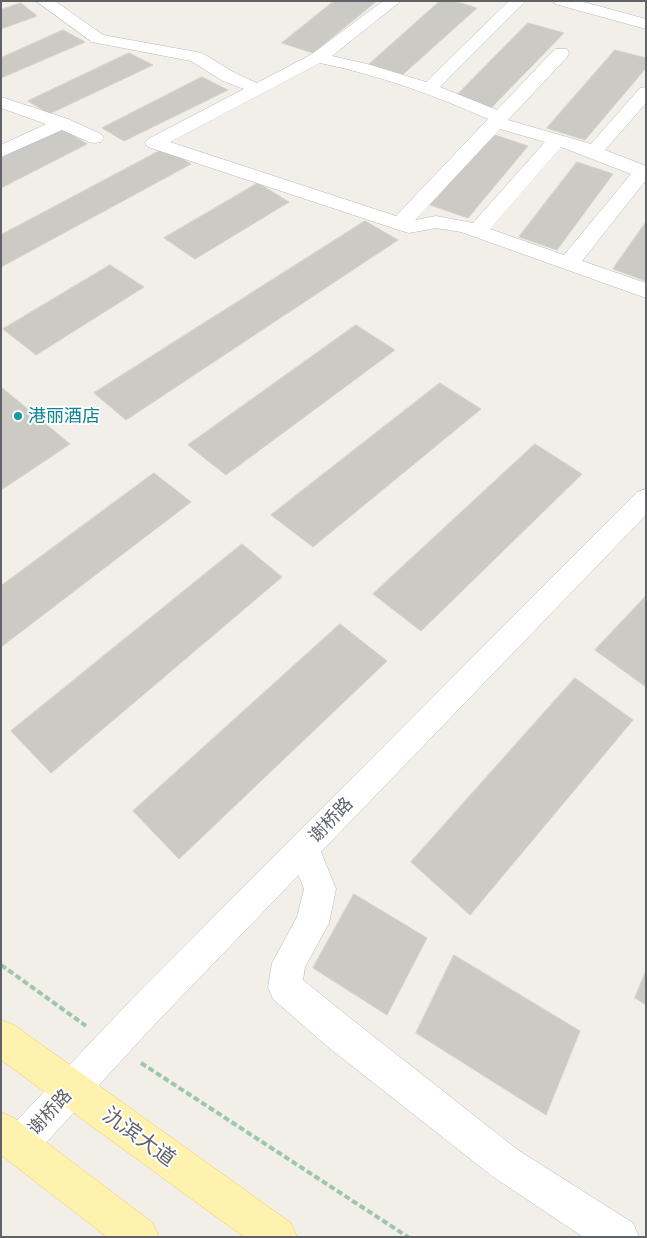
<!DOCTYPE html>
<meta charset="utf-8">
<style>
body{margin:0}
#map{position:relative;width:647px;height:1238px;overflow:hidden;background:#f1efe8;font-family:"Golos Text",sans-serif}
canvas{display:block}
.frame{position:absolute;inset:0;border:2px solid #5f6368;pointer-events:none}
</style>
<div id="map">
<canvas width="647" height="1238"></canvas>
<div class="frame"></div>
</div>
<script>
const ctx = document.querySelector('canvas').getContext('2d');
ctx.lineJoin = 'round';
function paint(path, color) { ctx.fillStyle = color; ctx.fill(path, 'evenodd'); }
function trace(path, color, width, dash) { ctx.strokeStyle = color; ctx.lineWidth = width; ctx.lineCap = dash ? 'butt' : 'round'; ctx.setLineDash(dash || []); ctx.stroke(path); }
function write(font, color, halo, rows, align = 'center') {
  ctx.font = font + ' "Golos Text","Noto Sans SC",sans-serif'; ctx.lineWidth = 4; ctx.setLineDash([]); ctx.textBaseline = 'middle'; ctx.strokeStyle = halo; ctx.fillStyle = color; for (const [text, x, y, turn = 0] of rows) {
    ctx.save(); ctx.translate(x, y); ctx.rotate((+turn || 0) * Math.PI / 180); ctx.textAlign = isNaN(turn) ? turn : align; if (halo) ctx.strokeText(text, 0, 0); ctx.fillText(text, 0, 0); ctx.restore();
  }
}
const building = new Path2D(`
 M334,1H377L313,53L282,43Z
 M440,1H454L477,8L399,78L366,67Z
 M21,3L37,16L1,29V10Z
 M528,23L564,33L491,108L455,97Z
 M63,30L85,42L1,78V58Z
 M615,50L646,58V68L585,140L547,128Z
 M129,53L153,65L49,114L28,101Z
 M202,77L228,90L124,141L102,128Z
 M61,128L87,144L1,188V158Z
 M492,134L528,146L468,218L430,205Z
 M165,148L191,164L1,267V235Z
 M577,162L613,174L557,250L519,237Z
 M258,183L289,202L195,259L164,238Z
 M365,221L398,240L126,420L94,393Z
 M646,222V281L613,269Z
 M110,265L144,287L36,355L3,329Z
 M356,325L395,350L226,475L188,445Z
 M440,383L481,409L313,547L271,515Z
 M1,387L70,444L1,490Z
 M535,444L582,474L421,631L373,594Z
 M154,473L191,502L1,647V586Z
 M242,544L282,577L51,773L11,731Z
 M646,596V687L595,650Z
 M340,624L387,661L179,859L133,811Z
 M575,678L633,720L470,915L411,862Z
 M354,894L427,938L387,1015L313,968Z
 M454,955L580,1031L546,1115L416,1033Z
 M646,971V1005L635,998Z`);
const path = new Path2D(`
 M1,965L86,1026
 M141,1063L408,1237`);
const street = new Path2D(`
 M36,1H55L103,35L202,53L235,73L257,83L312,54L383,1H401L332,56L371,65L426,82L509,1H526L440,87L497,110L555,49H567L569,53L567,57L508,120L591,144L640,88L646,87V103L605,150L646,166V180L582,261L646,283V298L461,232L436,228L409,233L402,231L148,147L145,143L148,139L244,89L223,81L191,61L92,42ZM320,63C379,75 434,95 488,119L396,216L170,142ZM500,129L545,142L473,223L436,216L415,220ZM561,147L631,174L564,255L490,229Z
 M1,97L68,119L101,134L104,138L101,142L95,143L89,142L62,130L1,157V145L46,124L1,108Z
 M304,832L315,837L336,889L329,923L305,967L303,980L354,1021L518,1150L633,1223L639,1237H583L492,1176L328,1047L273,999L268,987L272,963L297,917L304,889L288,848L293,837Z`);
const secondary = new Path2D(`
 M553,1H580L646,19V29L555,4Z
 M646,489V515L154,1025L32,1158L19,1164L6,1158L1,1142L6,1132L130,1001L637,492Z`);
const primary = new Path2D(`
 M1,1020L14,1025L291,1223L297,1237H244L1,1060Z
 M1,1112L14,1118L153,1223L159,1237H107L1,1155Z`);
const markers = [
 [18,416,5,"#0f9aa8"]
];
const cultureNames = [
 ["港丽酒店",28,416]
];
const streetNames = [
 ["谢桥路",331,820,-46],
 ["谢桥路",50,1112,-47]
];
const nearStreetnames = [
 ["氿滨大道",139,1137,36]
];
paint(building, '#cccac5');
trace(building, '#d6d1c6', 1);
trace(street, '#b5b8bc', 1);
trace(secondary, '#b6babf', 1);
trace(primary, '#f2c960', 1);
trace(path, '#9cc7a9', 4, [6, 3]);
paint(street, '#fff');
paint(secondary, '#fff');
paint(primary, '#fff2af');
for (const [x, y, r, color] of markers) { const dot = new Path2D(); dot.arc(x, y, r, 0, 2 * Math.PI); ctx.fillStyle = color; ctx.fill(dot); trace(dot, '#fff', 2); }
write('18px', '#0d838f', '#fff', cultureNames, 'left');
write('18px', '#5f6368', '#fff', streetNames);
write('21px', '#5f6368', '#fff', nearStreetnames);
</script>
